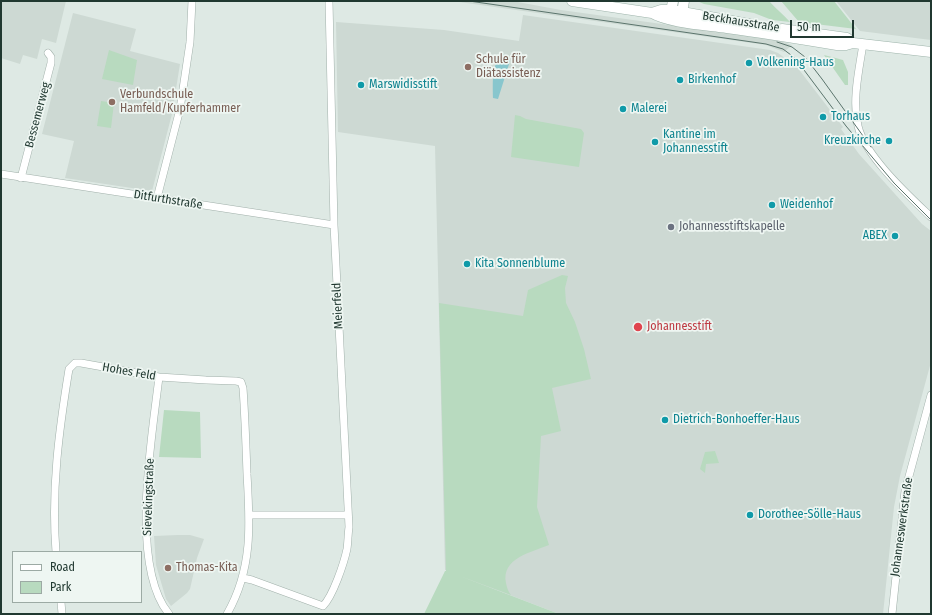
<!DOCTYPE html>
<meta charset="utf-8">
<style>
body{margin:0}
#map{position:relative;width:932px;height:615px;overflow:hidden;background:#dee9e4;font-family:"Fira Sans Condensed",sans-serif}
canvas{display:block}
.frame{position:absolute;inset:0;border:2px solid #203830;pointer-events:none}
.legend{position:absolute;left:12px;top:551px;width:130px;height:52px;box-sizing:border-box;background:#eef6f2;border:1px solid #9caaa4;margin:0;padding:5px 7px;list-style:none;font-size:12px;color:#203830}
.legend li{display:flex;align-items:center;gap:8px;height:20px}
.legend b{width:20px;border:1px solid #9caaa4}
.scale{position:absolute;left:790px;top:20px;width:64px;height:18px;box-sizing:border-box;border:2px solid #203830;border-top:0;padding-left:5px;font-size:12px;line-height:14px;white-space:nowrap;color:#203830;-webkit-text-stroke:3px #eef6f2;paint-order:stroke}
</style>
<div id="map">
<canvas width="932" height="615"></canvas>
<div class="frame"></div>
<ul class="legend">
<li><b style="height:5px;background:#fff"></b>Road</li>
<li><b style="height:11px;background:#b8dabf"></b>Park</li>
</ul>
<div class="scale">50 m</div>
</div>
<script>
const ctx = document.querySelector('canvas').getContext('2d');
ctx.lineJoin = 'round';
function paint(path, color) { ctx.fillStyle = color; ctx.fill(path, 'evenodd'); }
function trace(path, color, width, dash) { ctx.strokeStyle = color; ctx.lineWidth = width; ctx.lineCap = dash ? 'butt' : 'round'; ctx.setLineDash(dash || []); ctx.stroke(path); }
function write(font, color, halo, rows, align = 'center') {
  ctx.font = font + ' "Fira Sans Condensed",sans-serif'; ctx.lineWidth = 3.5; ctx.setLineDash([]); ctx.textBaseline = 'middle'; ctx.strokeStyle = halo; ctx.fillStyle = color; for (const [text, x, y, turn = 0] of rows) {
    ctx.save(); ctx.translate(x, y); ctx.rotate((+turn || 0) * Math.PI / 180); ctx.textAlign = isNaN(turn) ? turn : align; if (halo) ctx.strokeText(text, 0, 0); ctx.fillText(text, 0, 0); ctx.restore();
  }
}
const built = new Path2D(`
 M1,1H66L56,43L42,39L37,59L23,55L20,64L1,58Z
 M452,1H512L561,10L777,40L792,45L784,52L766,45Z
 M836,1H931V40L860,31Z
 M73,13L136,29L130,51L180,64L172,114L152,191L65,178L74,141L42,134Z
 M523,15L770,50L778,53L797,67L843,127L841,129L859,154L922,224L931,231V362L900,476L894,507L883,614H559L445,570L435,146L338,132L336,22L444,30L519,41Z
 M178,535H190L204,539L197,558L190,589L187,593L171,606L166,599L156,565L154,536Z`);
const green = new Path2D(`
 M697,1H769C776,9 783,14 790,22L772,20L754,13L704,4Z
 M781,1H834L856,29L799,22Z
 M109,50L137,60L133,85L102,79Z
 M824,55L843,60L848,72V85H845Z
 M101,101L114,103L111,128L97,126Z
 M515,115L520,116L526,119L581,129L584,133L579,167L511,157Z
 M562,275L568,276L565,288L566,303L575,322L584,349L591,379L552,388L561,431L541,436L537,507L549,545C532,552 501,558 506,583C507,588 508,591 511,595L460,576L559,614H424L445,571H446L439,303L523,316L528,290Z
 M164,410L200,412L201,458L159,457Z
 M715,451L719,463L706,464L705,473L700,469L705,452Z`);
const water = new Path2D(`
 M502,54L509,57L510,61L498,99L493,98C493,84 491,65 502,54Z`);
const street = new Path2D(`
 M863,44C859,70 852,100 858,126C865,156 909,196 931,217
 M1,174L334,225
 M21,178L51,63V57L48,53
 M157,198L180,109L190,42L192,1
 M159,377C152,437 129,565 169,614
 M249,515H348
 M56,552C51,490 59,430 69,369L75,363H81L159,377L206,380L236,381L241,382L243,388C245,416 246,445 247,474C250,523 253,569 227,614
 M243,578L252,580L323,606C333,596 344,563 347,549C348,542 348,534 349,527L334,225L329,1
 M61,602L62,614
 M892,614L905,491L931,395`);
const secondary = new Path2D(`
 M572,1L652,13C669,23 707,25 727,28C764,33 801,39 837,45H846L853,43L931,52
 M652,13L661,10H671L754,25
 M670,17L673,1
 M681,19L684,1
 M782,29L847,38L853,43`);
const tram = new Path2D(`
 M469,1L766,44L783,49L795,58L846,126L894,183L931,220
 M777,42L792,47L805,57L822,79L871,147`);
const markers = [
 [749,63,4,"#0f9aa8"],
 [468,67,4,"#8d6e63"],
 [680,80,4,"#0f9aa8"],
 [361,85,4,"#0f9aa8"],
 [112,102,4,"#8d6e63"],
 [623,109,4,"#0f9aa8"],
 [823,117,4,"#0f9aa8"],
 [889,141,4,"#0f9aa8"],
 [655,142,4,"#0f9aa8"],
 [772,205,4,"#0f9aa8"],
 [671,227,4,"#6b7280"],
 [895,236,4,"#0f9aa8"],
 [467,264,4,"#0f9aa8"],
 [638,327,5,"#e0444e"],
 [665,420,4,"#0f9aa8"],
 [750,515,4,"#0f9aa8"],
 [168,568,4,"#8d6e63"]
];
const streetNames = [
 ["Beckhausstraße",741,22,9],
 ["Bessemerweg",38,115,-75],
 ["Ditfurthstraße",168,200,9],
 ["Meierfeld",338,306,-93],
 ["Hohes Feld",129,372,10],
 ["Sievekingstraße",149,497,-88],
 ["Johanneswerkstraße",902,527,-82]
];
const educationNames = [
 ["Schule für",476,60],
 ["Diätassistenz",476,74],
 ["Verbundschule",120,95],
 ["Hamfeld/Kupferhammer",120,109],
 ["Thomas-Kita",176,568]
];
const cultureNames = [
 ["Volkening-Haus",757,63],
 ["Birkenhof",688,80],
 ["Marswidisstift",369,85],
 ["Malerei",631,109],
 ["Torhaus",831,117],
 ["Kantine im",663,135],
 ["Johannesstift",663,149],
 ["Kreuzkirche",881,141,"right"],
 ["Weidenhof",780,205],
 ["ABEX",887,236,"right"],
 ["Kita Sonnenblume",475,264],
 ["Dietrich-Bonhoeffer-Haus",673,420],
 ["Dorothee-Sölle-Haus",758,515]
];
const worshipNames = [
 ["Johannesstiftskapelle",679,227]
];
const healthNames = [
 ["Johannesstift",647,327]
];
paint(built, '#cdd9d3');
paint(green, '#b8dabf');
paint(water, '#88c6cd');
trace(street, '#a1b0aa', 8);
trace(secondary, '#9eb4ab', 11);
trace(street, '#fff', 7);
trace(secondary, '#fff', 10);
trace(tram, '#5a746c', 1);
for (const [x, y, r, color] of markers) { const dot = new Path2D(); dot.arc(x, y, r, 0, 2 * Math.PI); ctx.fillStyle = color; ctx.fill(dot); trace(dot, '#eef6f2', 1.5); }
write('12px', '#203830', '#eef6f2', streetNames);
write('12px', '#785e54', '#eef6f2', educationNames, 'left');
write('12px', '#0d838f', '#eef6f2', cultureNames, 'left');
write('12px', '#5b616d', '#eef6f2', worshipNames, 'left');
write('12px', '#be3a42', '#eef6f2', healthNames, 'left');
</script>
